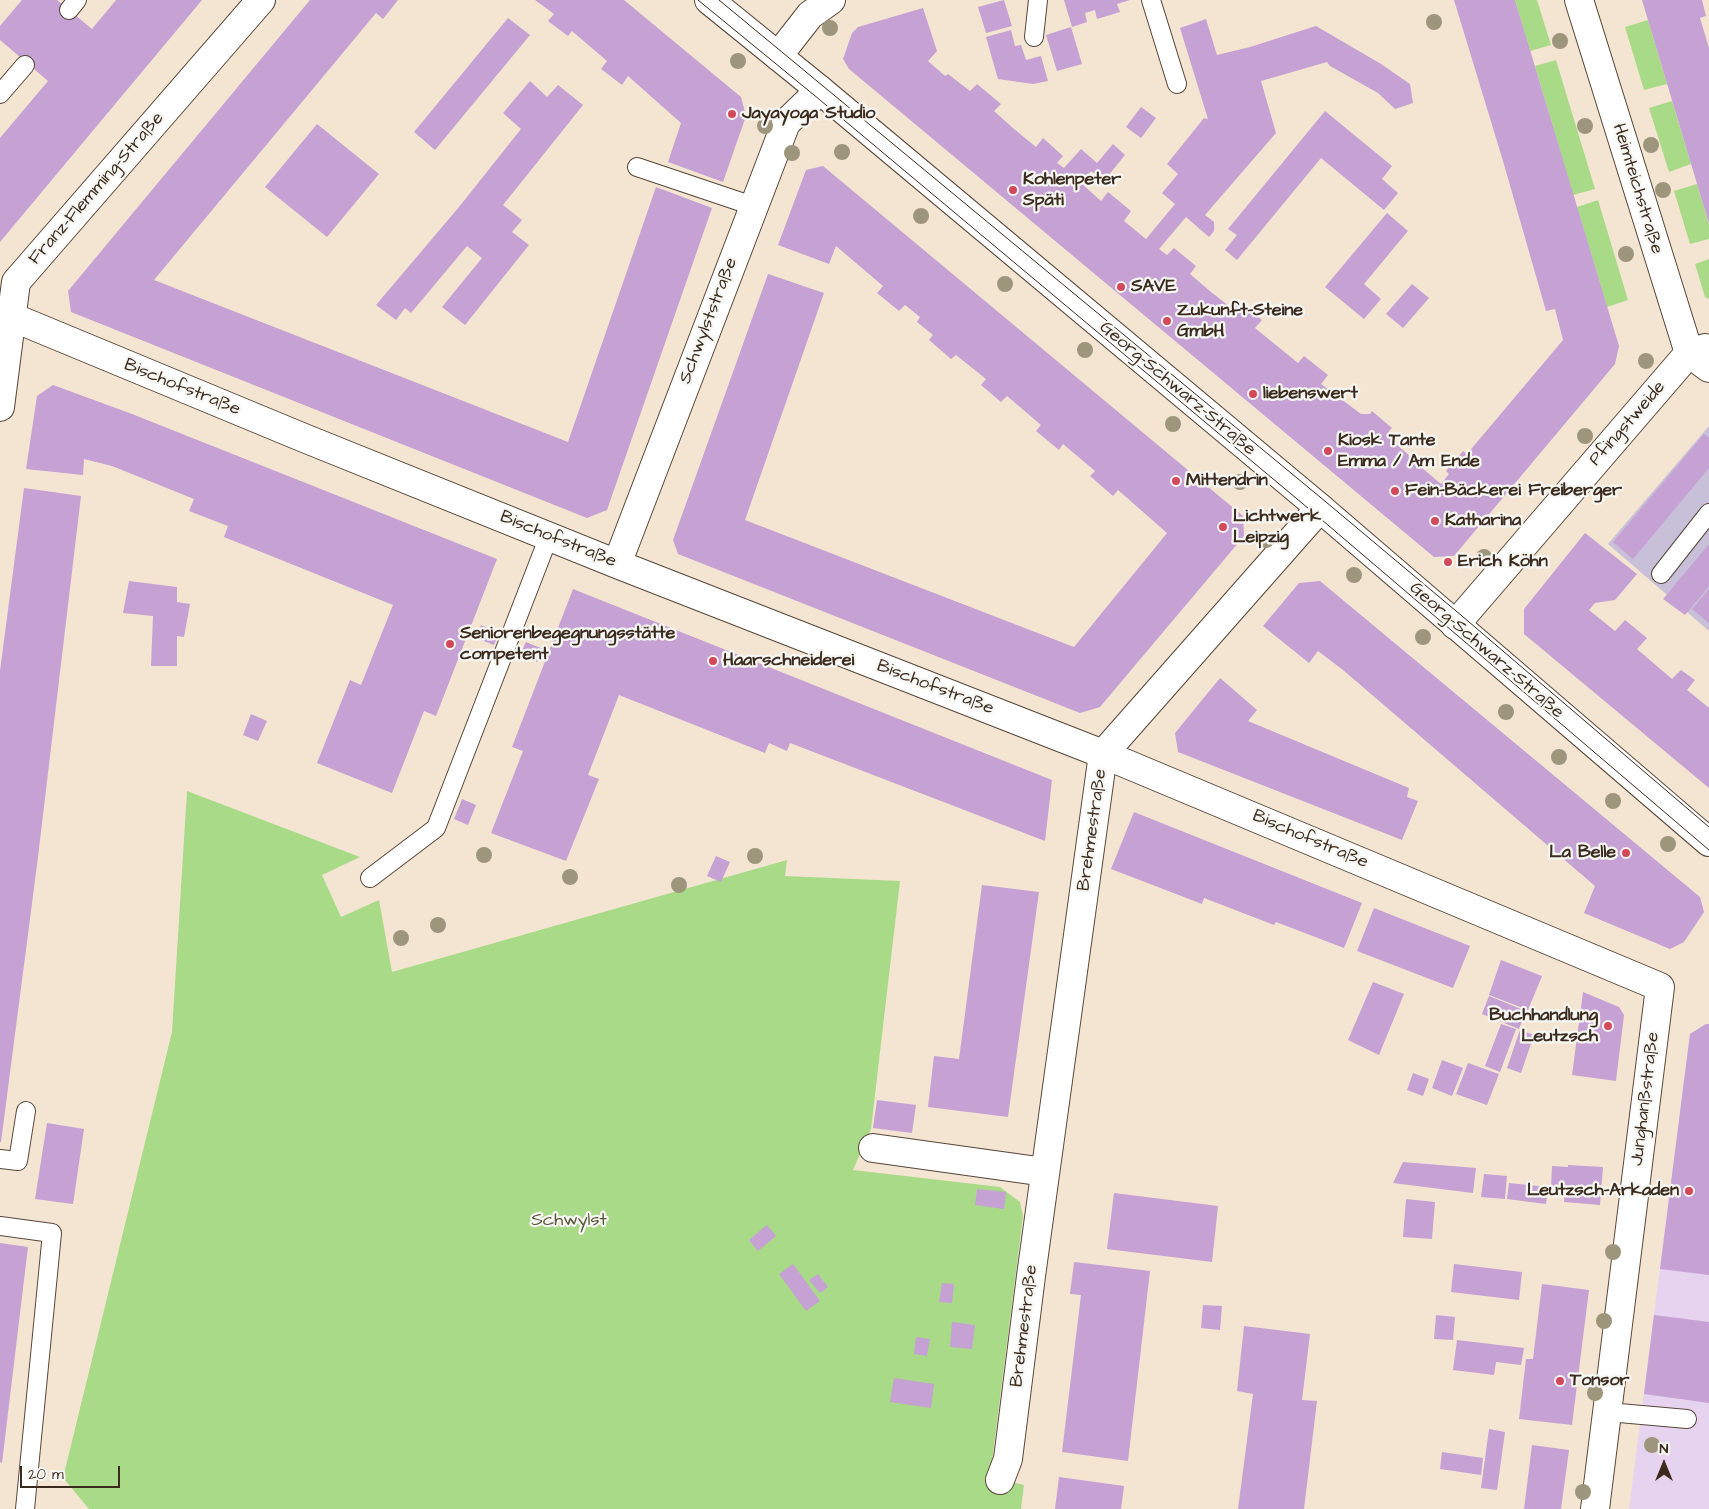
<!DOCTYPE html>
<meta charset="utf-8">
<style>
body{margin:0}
#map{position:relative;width:1709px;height:1509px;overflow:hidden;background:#f4e5d2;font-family:"Architects Daughter",sans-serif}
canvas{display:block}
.north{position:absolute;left:1639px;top:1439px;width:50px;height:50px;-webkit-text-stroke:4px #f6f6f2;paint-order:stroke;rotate:0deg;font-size:14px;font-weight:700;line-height:20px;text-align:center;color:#3b2a1e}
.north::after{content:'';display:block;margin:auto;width:18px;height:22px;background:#3b2a1e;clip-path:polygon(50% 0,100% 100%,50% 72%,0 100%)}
.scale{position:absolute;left:20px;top:1466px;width:100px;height:22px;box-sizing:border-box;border:2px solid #3b2a1e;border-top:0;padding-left:6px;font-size:15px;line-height:18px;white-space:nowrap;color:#3b2a1e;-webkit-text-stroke:4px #f6f6f2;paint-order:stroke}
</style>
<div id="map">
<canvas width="1709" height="1509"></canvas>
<div class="north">N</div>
<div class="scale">20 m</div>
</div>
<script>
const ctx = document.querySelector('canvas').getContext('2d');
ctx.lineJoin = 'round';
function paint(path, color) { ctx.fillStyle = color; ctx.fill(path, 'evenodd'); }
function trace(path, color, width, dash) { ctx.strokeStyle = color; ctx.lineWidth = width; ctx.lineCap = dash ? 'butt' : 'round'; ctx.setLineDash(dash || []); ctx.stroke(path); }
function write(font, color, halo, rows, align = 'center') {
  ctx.font = font + ' "Architects Daughter",sans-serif'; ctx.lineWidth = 4.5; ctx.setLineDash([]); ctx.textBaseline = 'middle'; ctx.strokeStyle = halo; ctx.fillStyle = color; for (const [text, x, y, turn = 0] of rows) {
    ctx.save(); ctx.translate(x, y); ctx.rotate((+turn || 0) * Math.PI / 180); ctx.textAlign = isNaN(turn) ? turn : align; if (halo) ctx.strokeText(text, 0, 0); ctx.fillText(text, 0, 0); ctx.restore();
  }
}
const built = new Path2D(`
 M1706,1024H1709V1509H1629L1690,1034Z`);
const industrial = new Path2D(`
 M1709,426V631L1608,544Z`);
const green = new Path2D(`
 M1515,0H1537L1551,45L1530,51Z
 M1648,20L1667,84L1644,90L1625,27Z
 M1556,60L1595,189L1573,195L1535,66Z
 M1672,101L1691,164L1669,172L1649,108Z
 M1697,184L1709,225V239L1690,244L1674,191Z
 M1598,200L1628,300L1607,307L1577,207Z
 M1709,259V299L1705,297L1695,264Z
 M187,791L360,857L322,875L341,917L379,900L392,972L787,860L785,876L900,881L871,1129L853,1170L1000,1187L1020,1202L1023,1216L990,1477L1024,1485L1021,1509H89L63,1478L172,1032Z`);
const building = new Path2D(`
 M22,0H57L92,29L116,0H202L0,242V138L48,81L0,40V26Z
 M310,0H398L383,19L376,13L154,280L568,442L656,187L712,208L607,510L587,518L71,312L68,291Z
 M535,0H624L741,97L746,116L723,182L668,162L681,123L628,76L622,85L601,69L607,61L572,31L568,36L548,21L554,14Z
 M1004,0L1012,26L986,33L978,7Z
 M1064,0H1130L1117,4L1120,12L1097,19L1095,10L1085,13L1087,22L1072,27Z
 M1454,0H1515L1619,346L1615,364L1454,556L1434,557L849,69L843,59L852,33L858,27L923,8L937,51L928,61L945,76L948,74L970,91L977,84L1001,104L994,111L1014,129L1036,147L1043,138L1063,156L1057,163L1064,168L1081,149L1097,163L1113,144L1125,155L1104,181L1091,171L1081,183L1101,201L1108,192L1131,211L1124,221L1146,239L1175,204L1162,193L1178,174L1167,164L1204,118L1208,119L1180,28L1206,19L1217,55L1250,47L1316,26L1381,64L1410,84L1413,103L1395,109L1378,93L1330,66L1327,62L1261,81L1276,133L1205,215L1214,222V231L1209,237L1186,217L1159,249L1167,255L1174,248L1196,266L1190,274L1211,292L1233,309L1239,301L1262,320L1255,328L1298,363L1304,356L1328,375L1321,384L1361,414H1370L1372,411L1392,428L1389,431L1391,440L1409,455L1408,456L1441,484L1449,474L1446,471L1463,451L1467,454L1563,340L1555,309L1546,311L1503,161Z
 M1642,0H1702L1706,16L1700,18L1709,48V224Z
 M508,18L530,35L435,150L414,132Z
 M1071,27L1082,64L1057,71L1046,35Z
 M1011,30L1015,46L1021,45L1026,60L1041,56L1048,81L1033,84L998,79L986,37Z
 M530,81L547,97L558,85L583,105L503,205L522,220L512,232L529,245L465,325L442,307L482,258L467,246L411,313L405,308L396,320L376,305L459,207L521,129L503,113Z
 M1141,107L1156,118L1141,138L1126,127Z
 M1325,111L1392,166L1382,179L1398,193L1384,210L1321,158L1237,260L1225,250L1237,235L1228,229Z
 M317,124L379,174L327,237L265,187Z
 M823,166L1243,516L1244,536L1100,707L1080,713L678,554L673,540L768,274L824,293L745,520L1074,647L1167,533L1118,490L1113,496L1090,476L1095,471L1063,444L1059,450L1036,431L1041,425L1007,396L1001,402L981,385L986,379L956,355L951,359L929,340L933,335L917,322L920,317L905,305L899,311L877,293L883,286L836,246L829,264L778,245L806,170Z
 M1387,213L1408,231L1364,284L1381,299L1364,319L1325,287Z
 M1412,284L1429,298L1403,328L1386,314Z
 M53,385L132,414L497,559L436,716L424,711L392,793L317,763L350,680L361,685L393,605L224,537L228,526L189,511L194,499L112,466L84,459L83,475L26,469L37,396Z
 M1704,434L1709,438V468L1633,559L1613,542Z
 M24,488L81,496L38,857L1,1142H0V671Z
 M1585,533L1637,574L1615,600L1595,603L1589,610L1615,631L1625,620L1647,638L1637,649L1672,679L1681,670L1695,680L1687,690L1708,707L1709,706V788L1524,634V609Z
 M1709,544V586L1685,615L1663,599Z
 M129,581L177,587V602L190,604L184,637L177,636V666H151L153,616L123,613Z
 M1320,581L1700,897L1704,912L1684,942L1670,949L1584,913L1595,886L1343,670L1318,651L1309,663L1263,626L1299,583Z
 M573,589L1052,780L1045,841L790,743L787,751L769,743L765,753L619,695L588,775L599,779L566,861L491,833L523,751L512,747Z
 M1709,589V623L1692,609Z
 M481,625L499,633L494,645L476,638Z
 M526,642L543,649L537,662L520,655Z
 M1220,678L1257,710L1248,721L1409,788L1407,797L1418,801L1402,840L1178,752L1175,733Z
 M251,714L267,721L258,741L243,735Z
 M462,799L476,805L468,825L454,819Z
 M1134,812L1362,903L1344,948L1276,922L1274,925L1204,898L1202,904L1111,869Z
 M716,856L730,862L721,882L707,876Z
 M982,885L1039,892L1008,1117L928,1107L934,1056L959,1059Z
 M1374,908L1470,946L1453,988L1357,951Z
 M1501,960L1542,976L1528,1010L1489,995Z
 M1373,982L1404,994L1379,1055L1348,1040Z
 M1583,992L1619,1007L1624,1015L1616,1081L1572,1075Z
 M1489,996L1526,1011L1519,1029L1482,1014Z
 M1501,1024L1516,1029L1500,1072L1485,1066Z
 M1706,1024H1709V1275L1660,1269L1690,1034Z
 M1520,1030L1534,1035L1521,1073L1507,1068Z
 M1442,1060L1463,1068L1452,1096L1432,1088Z
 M1468,1063L1499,1074L1487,1105L1456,1094Z
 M1413,1073L1429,1079L1423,1096L1407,1090Z
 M877,1100L916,1105L912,1133L873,1128Z
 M47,1123L84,1129L73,1204L35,1199Z
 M1403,1162L1476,1168L1473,1193L1393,1183Z
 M1568,1165L1603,1167L1600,1205L1564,1202L1565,1189L1551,1188L1552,1166L1568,1167Z
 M1484,1174L1507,1176L1505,1199L1481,1197Z
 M1509,1183L1548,1187L1546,1204L1507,1199Z
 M977,1189L1006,1192L1004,1209L975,1205Z
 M1114,1193L1218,1206L1212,1262L1107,1249Z
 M1406,1199L1435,1202L1432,1239L1403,1237Z
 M767,1225L776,1236L758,1251L749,1240Z
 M0,1243L28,1247L2,1463L0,1462Z
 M1074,1262L1150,1271L1128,1461L1062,1452L1081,1295L1070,1294Z
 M793,1264L820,1301L806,1311L779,1274Z
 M1454,1264L1522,1272L1519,1300L1451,1292Z
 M818,1274L828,1287L820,1293L809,1280Z
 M942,1283L954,1284L952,1303L939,1302Z
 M1542,1284L1589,1290L1572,1425L1519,1419L1526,1359H1533Z
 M1203,1305L1222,1306L1220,1330L1201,1328Z
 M1436,1315L1455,1317L1453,1340L1434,1339Z
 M1654,1315L1709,1322V1403L1644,1394Z
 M952,1322L975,1325L972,1349L950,1347Z
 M1244,1326L1310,1334L1302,1400L1317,1401L1304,1509H1238L1253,1394L1237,1391Z
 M916,1337L930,1339L927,1356L914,1354Z
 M1457,1340L1524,1348L1521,1365L1496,1362L1494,1375L1453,1370Z
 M894,1378L934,1384L931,1408L890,1402Z
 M1489,1429L1505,1432L1497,1490L1481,1488Z
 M1532,1445L1569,1450L1561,1509H1524Z
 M1442,1452L1483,1458L1481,1475L1440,1469Z
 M1059,1477L1124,1486L1121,1509H1055Z`);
const service = new Path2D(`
 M1151,0L1177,84
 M69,10L77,0
 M1034,37L1038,0
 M0,94L25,65
 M637,167L753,206
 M1661,574L1709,513
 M370,878L436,828L549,536
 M0,1159L18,1161L26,1111
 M0,1226L52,1233L25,1509
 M1608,1412L1687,1419`);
const minor = new Path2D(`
 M1579,0L1689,353L1709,368
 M778,56L810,15L831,0
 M12,317L304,438L617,564L1103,754L1660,987L1595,1509
 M0,407L16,282L261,0
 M617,564L786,123L820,90
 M1455,625L1689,353L1705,348
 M873,1148L1045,1172
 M1000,1480L1008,1459L1031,1276L1103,754L1320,508`);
const tertiary = new Path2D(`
 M709,0L820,90L1320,508L1709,842`);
const tram = new Path2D(`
 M698,0L814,95L1315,514L1709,850
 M719,0L1326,502L1462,616L1709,827`);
const trees = [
 [1434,22],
 [830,28],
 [1560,41],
 [738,61],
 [765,126],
 [1585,126],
 [1651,145],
 [842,152],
 [792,153],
 [1663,190],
 [921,216],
 [1626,254],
 [1005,284],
 [1085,350],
 [1646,361],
 [1173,424],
 [1585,436],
 [1240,482],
 [1266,540],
 [1484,557],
 [1354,575],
 [1423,637],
 [1506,712],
 [1559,757],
 [1613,801],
 [1668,844],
 [484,855],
 [755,856],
 [570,877],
 [679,885],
 [438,925],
 [401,938],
 [1613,1252],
 [1604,1321],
 [1595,1393],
 [1652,1445],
 [1583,1492]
];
const markers = [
 [732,114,5,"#d1495b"],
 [1013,190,5,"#d1495b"],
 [1121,287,5,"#d1495b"],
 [1167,321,5,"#d1495b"],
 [1253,394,5,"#d1495b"],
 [1328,451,5,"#d1495b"],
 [1176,481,5,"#d1495b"],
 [1395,491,5,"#d1495b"],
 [1435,521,5,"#d1495b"],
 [1223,527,5,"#d1495b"],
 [1448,562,5,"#d1495b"],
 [450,644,5,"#d1495b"],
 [713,661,5,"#d1495b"],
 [1626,853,5,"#d1495b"],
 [1608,1026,5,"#d1495b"],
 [1689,1191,5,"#d1495b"],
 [1560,1381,5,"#d1495b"]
];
const poiNames = [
 ["Jayayoga Studio",742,114],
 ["Kohlenpeter",1023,180],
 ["Späti",1023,201],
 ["SAVE",1131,287],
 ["Zukunft-Steine",1177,311],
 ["GmbH",1177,332],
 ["liebenswert",1263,394],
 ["Kiosk Tante",1338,441],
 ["Emma / Am Ende",1338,462],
 ["Mittendrin",1186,481],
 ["Fein-Bäckerei Freiberger",1405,491],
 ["Lichtwerk",1233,517],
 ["Leipzig",1233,538],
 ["Katharina",1445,521],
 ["Erich Köhn",1458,562],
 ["Seniorenbegegnungsstätte",460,634],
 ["competent",460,655],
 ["Haarschneiderei",723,661],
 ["La Belle",1616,853,"right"],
 ["Buchhandlung",1598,1016,"right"],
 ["Leutzsch",1598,1037,"right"],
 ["Leutzsch-Arkaden",1679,1191,"right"],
 ["Tonsor",1570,1381]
];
const streetNames = [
 ["Franz-Flemming-Straße",97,189,-49],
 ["Heimteichstraße",1637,189,73],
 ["Schwylststraße",709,321,-69],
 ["Bischofstraße",182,388,22],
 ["Georg-Schwarz-Straße",1177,389,40],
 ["Pfingstweide",1628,424,-49],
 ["Bischofstraße",558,540,22],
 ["Georg-Schwarz-Straße",1486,651,41],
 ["Bischofstraße",935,688,21],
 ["Brehmestraße",1093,830,-82],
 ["Bischofstraße",1310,840,23],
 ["Junghanßstraße",1646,1099,-83],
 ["Brehmestraße",1025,1326,-83]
];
const parkNames = [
 ["Schwylst",569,1221]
];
paint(built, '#e6d3f0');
paint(industrial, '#c8c0d8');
paint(green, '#a9da88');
paint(building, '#c5a1d4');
trace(service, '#574639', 20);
trace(minor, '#574639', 30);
trace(tertiary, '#574639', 30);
trace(service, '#fff', 18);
trace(minor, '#fff', 28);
trace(tertiary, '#fff', 28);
trace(tram, '#3b2a1e', 1);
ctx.fillStyle = '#9d967d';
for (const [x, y] of trees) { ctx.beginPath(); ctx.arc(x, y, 8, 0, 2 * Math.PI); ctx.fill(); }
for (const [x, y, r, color] of markers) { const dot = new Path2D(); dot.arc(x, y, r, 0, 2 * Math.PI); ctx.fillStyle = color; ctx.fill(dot); trace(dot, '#f6f6f2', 2); }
write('bold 18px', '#3b2a1e', '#f6f6f2', poiNames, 'left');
write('18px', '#3b2a1e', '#f6f6f2', streetNames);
write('18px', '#565638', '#f6f6f2', parkNames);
</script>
